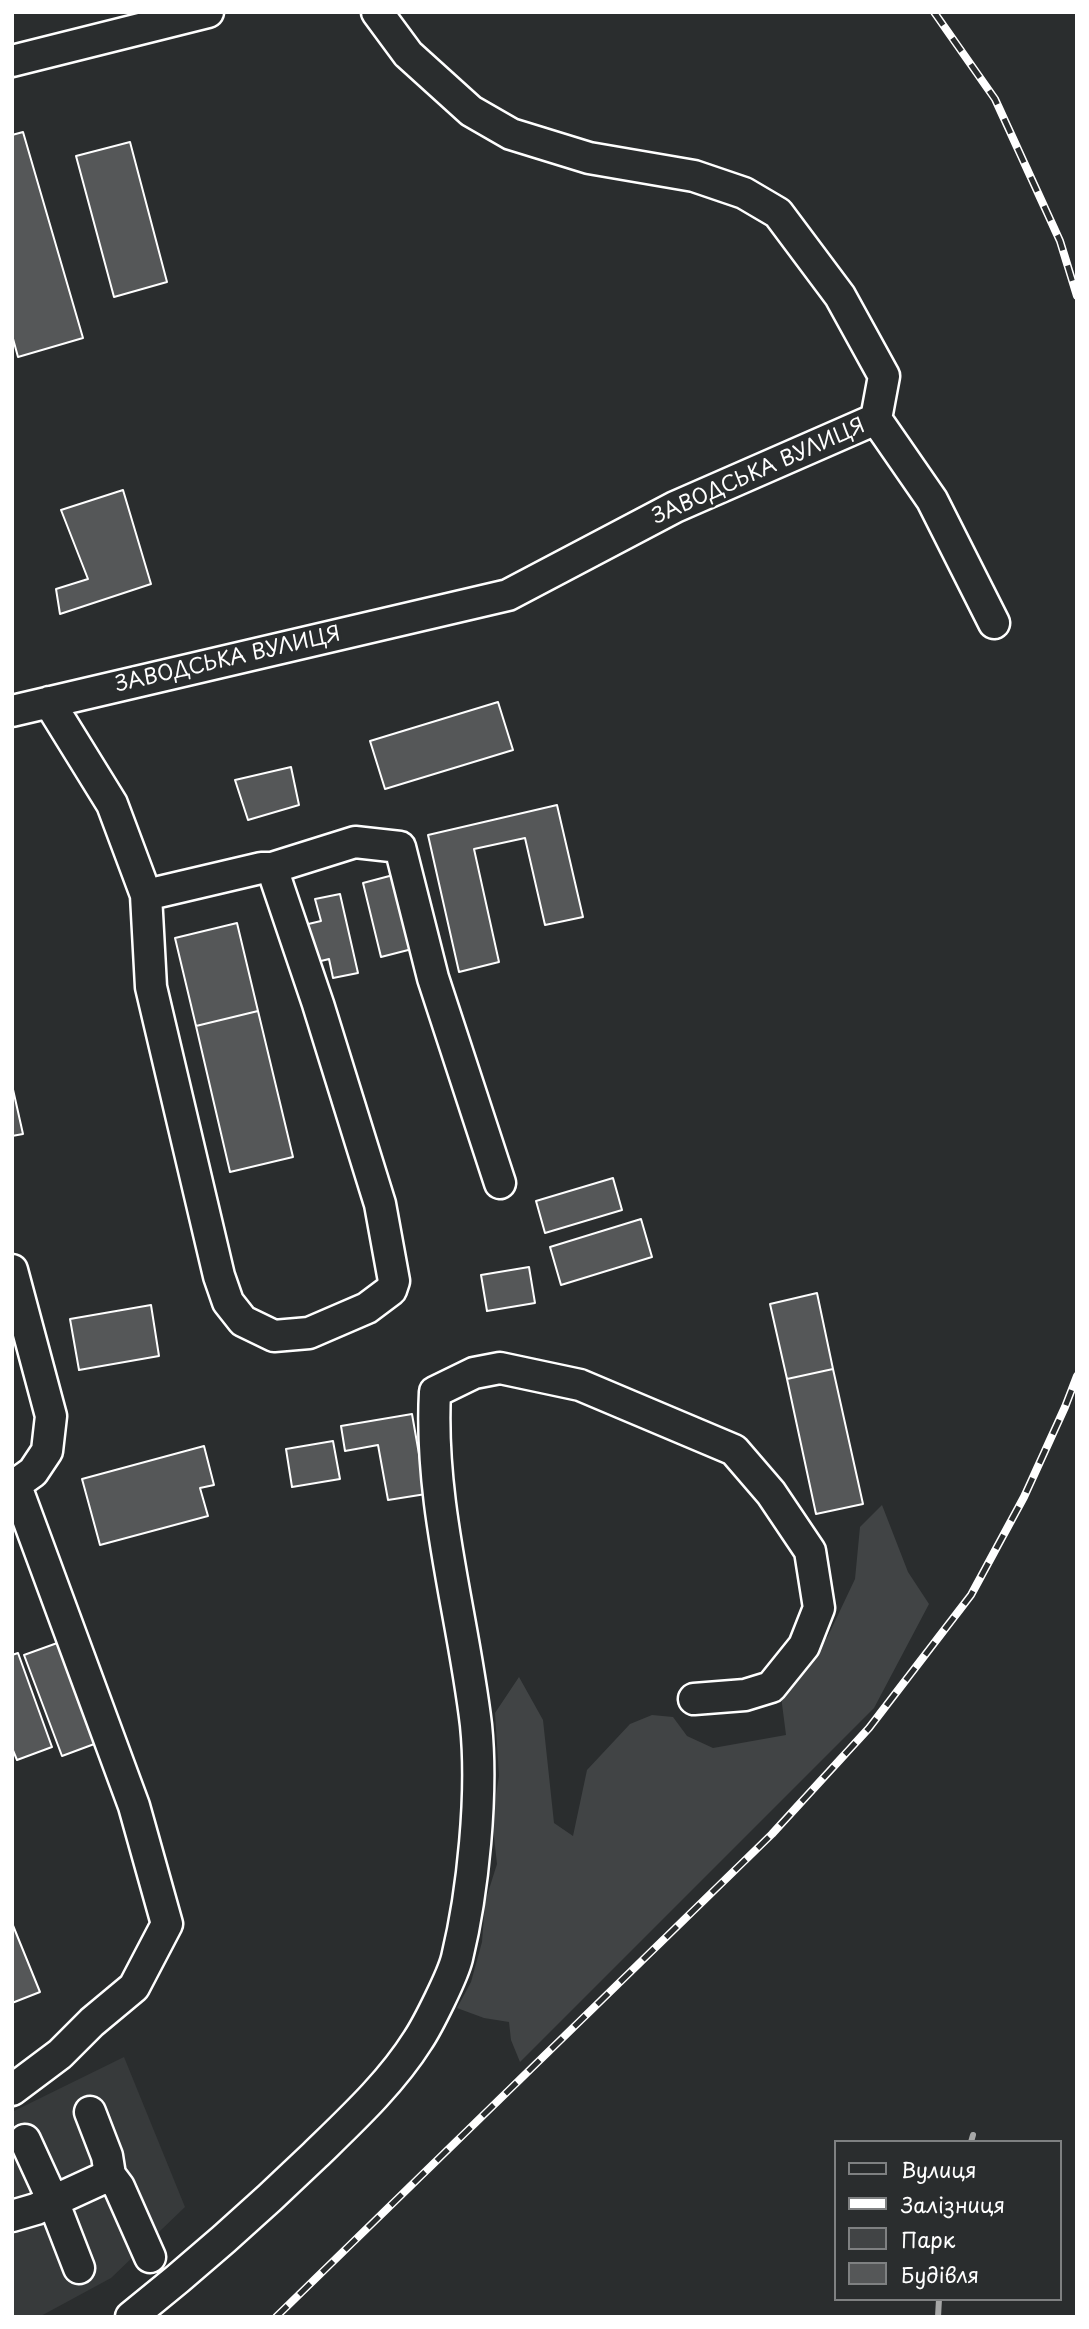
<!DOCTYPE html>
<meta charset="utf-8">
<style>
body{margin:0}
#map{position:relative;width:1089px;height:2329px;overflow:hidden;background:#2a2d2e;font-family:"Playpen Sans",sans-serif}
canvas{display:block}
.frame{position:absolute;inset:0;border:14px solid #fff;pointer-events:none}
.legend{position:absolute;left:834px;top:2140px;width:228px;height:161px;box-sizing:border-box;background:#2a2d2e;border:2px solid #7f8182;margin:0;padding:9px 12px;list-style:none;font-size:21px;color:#fff}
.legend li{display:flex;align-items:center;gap:14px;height:35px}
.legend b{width:35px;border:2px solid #7f8182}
</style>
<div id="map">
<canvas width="1089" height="2329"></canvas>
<div class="frame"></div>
<ul class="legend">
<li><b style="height:9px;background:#2a2d2e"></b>Вулиця</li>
<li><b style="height:9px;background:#fff"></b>Залізниця</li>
<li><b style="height:19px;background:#414445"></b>Парк</li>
<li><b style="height:19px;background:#555758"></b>Будівля</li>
</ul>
</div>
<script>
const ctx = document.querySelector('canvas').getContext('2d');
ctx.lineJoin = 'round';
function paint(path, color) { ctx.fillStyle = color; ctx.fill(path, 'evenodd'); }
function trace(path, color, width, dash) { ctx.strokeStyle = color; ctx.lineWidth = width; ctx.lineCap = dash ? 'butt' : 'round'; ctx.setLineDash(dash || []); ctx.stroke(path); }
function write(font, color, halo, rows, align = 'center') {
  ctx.font = font + ' "Playpen Sans",sans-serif'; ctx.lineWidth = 6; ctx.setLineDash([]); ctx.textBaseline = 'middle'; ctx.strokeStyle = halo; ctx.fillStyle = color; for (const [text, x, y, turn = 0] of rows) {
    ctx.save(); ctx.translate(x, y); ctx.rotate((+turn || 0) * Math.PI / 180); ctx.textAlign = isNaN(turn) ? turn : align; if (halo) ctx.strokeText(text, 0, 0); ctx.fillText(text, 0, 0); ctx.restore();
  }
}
const built = new Path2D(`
 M124,2057L185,2207L111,2278L39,2317H12V2112Z`);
const green = new Path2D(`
 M882,1505L908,1572L929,1604L874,1708L520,2062L511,2040L509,2022L484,2018L457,2008L471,1982L482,1942L485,1902L497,1864L492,1819L499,1776L495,1713L519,1677L543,1720L554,1823L573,1836L587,1770L630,1724L652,1715L673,1717L687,1736L713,1748L786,1735L781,1696L828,1636L855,1579L860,1527Z`);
const stream = new Path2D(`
 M971,2142L973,2135
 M938,2317L939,2299`);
const building = new Path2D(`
 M23,132L83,338L18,357L12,335V135Z
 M130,142L167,282L114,297L76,156Z
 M123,490L151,584L60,614L56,589L88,579L61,510Z
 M498,702L513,750L385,789L370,741Z
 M291,767L299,805L248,820L235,780Z
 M557,805L583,917L545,925L525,838L474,849L499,962L459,972L428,835Z
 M397,874L416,948L381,957L363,883Z
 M340,894L358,973L333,978L329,959L313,963L304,925L321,921L315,899Z
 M237,923L258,1011L196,1026L175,938Z
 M258,1011L293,1157L230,1172L196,1026Z
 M12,1085L23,1134L12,1136Z
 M613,1178L622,1210L545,1233L536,1201Z
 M641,1219L652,1257L561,1285L550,1247Z
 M529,1267L535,1303L487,1311L481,1275Z
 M817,1293L833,1369L787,1379L770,1304Z
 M151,1305L159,1356L79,1370L70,1319Z
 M833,1369L863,1504L816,1514L787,1379Z
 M412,1414L426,1494L388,1500L378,1445L345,1451L341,1426Z
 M333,1441L340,1479L292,1487L286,1449Z
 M204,1446L214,1485L200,1488L208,1516L100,1545L82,1479Z
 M60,1642L97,1743L62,1756L24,1655Z
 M18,1653L52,1747L17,1760L12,1748V1655Z
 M12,1923L40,1992L12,2003Z`);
const minor = new Path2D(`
 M12,61L208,12
 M876,419L932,500L994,623
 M49,702L112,804L146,895L151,987L219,1276L228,1302L243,1321L274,1336L309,1333L367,1308L391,1290L394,1281L380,1204L318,1004L272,868
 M12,711L508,595L675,507L876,419L884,376L840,296L778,213L744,193L694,176L589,158L511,134L471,111L408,54L377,12
 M146,895L261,868H272L355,842L400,847L433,978L500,1183
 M12,1270L51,1416L47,1451L33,1472L12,1487
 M12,2090L60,2054L92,2022L134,1987L167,1924L134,1806L16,1486
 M90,2112L107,2156L110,2175L119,2187L150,2257
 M25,2140L53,2201L79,2268
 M12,2216L36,2209L110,2175
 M131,2317C195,2266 256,2212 315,2155C351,2120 391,2083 418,2040C428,2025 453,1975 457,1958C473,1892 483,1794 476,1725C463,1614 429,1505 435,1392L474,1373L500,1368L580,1385L734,1450L771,1493L810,1551L819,1608L804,1646L771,1687L745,1695L694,1699`);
const rail = new Path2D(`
 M934,12L995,99L1060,241L1077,296
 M276,2317L772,1834L869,1728L971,1595L1024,1497L1065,1407L1077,1376`);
const streetNames = [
 ["ЗАВОДСЬКА ВУЛИЦЯ",759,472,-24],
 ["ЗАВОДСЬКА ВУЛИЦЯ",228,660,-13]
];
paint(built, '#373a3b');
paint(green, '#414445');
trace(stream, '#a6a7a7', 6);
paint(building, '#555758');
trace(building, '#fff', 2);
trace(minor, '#fff', 35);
trace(minor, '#2a2d2e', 30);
trace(rail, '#fff', 8);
trace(rail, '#2a2d2e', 5, [16]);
write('21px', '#fff', '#2a2d2e', streetNames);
</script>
